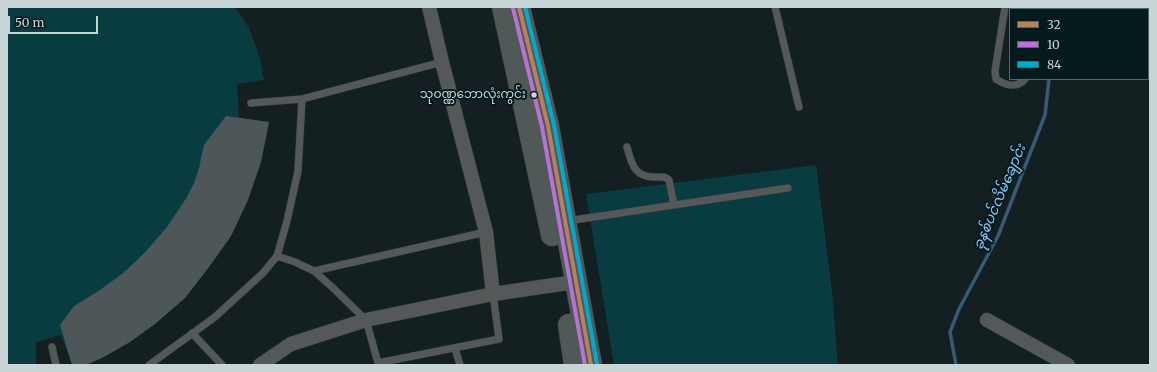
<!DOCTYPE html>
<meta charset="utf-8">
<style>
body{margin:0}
#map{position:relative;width:1157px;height:372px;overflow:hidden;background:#131f20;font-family:Merriweather,serif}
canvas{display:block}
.frame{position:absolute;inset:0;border:8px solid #c8d5d7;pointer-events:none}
.legend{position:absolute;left:1009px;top:8px;width:140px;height:72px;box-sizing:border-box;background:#041a1d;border:1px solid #526567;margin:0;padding:5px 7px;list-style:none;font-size:12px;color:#c8d5d7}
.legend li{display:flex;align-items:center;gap:8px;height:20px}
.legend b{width:20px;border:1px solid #526567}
.scale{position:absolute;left:8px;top:16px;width:90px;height:18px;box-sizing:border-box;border:2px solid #c8d5d7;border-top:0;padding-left:5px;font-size:12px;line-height:14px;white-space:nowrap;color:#c8d5d7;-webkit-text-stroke:3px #041a1d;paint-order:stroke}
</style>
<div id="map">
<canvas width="1157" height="372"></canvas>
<div class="frame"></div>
<ul class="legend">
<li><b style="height:5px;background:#b6815c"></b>32</li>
<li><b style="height:5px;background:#b673d3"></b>10</li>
<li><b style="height:5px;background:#00a9ce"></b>84</li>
</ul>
<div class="scale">50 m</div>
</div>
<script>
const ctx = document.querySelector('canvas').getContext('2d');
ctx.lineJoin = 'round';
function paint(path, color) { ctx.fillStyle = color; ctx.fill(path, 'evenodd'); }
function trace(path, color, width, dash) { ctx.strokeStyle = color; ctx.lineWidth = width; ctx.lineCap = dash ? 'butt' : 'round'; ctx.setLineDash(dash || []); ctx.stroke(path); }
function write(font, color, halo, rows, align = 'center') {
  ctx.font = font + ' Merriweather,"Noto Sans Myanmar",serif'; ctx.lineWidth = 4; ctx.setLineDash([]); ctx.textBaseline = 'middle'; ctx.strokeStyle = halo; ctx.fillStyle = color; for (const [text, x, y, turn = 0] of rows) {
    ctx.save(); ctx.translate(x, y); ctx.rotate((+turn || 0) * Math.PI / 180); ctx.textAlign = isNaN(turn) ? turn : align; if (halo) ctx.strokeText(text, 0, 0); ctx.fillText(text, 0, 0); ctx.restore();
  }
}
const green = new Path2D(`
 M7,7H235L249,28L260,58L264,80L237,84L239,118L269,122L261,162L231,236L209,267L185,298L155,324L130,342L102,358L72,365L61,335L36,342V365H7Z
 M816,165L832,291L838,365H614L586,194Z`);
const stream = new Path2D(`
 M1062,9L1063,7
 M956,365L950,332L959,309L998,236L1045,115L1049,79`);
const building = new Path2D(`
 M226,116L269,122L261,162L248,200L231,236L209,267L185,298L155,324L130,342L102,358L86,365H72L60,325L74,306L97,292L122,274L135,262L147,250L167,227L187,197L194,183L199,168L204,145Z`);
const lane = new Path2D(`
 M775,7L799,107
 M1005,7L995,71L996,79C1005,85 1017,89 1025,79
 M1032,9V7
 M251,103L302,99L442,62
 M627,147C632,166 635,178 657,177C662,177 665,176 669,180L674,205
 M567,221L788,188
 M277,256L287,221L298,171L302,99
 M314,271L486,232
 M192,333L222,365
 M52,347L56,365
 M455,348L460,365
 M149,365L215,317L263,273L277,256L295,262L314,271L332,287L366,320L378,363L499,339L493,294`);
const street = new Path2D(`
 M429,7L442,62L486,232L493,294
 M987,320L1068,365
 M260,365L291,344L366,320L493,294L575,282`);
const primary = new Path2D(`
 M503,7L552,235
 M519,7L548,126L591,365
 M569,325L575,365`);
const bus1 = new Path2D(`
 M519,7L548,126L591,365`);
const bus2 = new Path2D(`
 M513,8L542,127L585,365`);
const bus3 = new Path2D(`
 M525,7L554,125L597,364`);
const markers = [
 [534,95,3.5,"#c8d5d7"]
];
const busNames = [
 ["သုဝဏ္ဏဘောလုံးကွင်း",526,95]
];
const waterNames = [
 ["ခုနစ်ပင်လိမ်ချောင်း",1000,197,-67]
];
paint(green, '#093c41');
trace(stream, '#375a76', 3.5);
paint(building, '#4d5759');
trace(lane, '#313b3c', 8);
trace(street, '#313b3c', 15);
trace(primary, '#313b3c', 23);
trace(lane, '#545858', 7);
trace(street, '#545858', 14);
trace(primary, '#515958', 22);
trace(bus1, '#b6815c', 4);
trace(bus2, '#b673d3', 4);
trace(bus3, '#00a9ce', 4);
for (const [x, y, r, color] of markers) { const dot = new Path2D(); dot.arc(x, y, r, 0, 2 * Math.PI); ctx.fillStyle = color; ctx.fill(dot); trace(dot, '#041a1d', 1.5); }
write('12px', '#c8d5d7', '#041a1d', busNames, 'right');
write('italic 14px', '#8dcafd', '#041a1d', waterNames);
</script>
